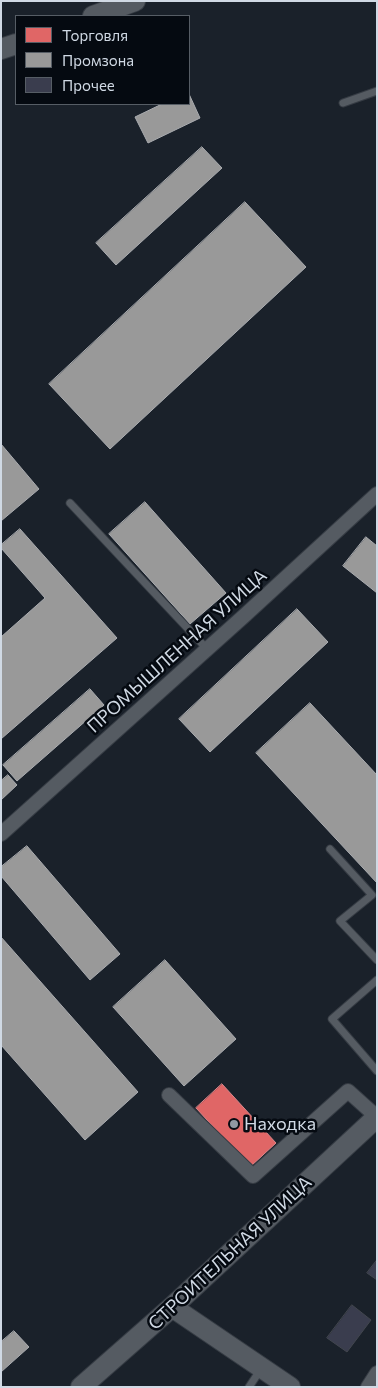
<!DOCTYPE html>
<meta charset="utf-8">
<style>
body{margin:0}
#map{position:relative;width:378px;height:1388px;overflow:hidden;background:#1a212a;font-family:Commissioner,sans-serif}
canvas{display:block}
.frame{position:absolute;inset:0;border:2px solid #d0d9e4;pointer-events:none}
.legend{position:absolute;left:15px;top:15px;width:175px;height:90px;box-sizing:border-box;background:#050a11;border:1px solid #565d65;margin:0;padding:6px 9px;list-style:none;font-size:15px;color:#d0d9e4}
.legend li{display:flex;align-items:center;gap:10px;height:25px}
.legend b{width:25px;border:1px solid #565d65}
</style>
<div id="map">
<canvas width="378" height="1388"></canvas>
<div class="frame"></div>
<ul class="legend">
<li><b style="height:14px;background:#e06666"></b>Торговля</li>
<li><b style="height:14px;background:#999"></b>Промзона</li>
<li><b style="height:14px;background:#3a3d4e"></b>Прочее</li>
</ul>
</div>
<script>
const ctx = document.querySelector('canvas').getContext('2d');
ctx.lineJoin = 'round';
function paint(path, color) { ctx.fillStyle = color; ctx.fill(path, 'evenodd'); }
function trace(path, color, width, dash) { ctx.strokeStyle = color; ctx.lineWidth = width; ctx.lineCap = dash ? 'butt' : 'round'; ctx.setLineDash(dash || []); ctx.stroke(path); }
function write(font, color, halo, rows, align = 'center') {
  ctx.font = font + ' Commissioner,sans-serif'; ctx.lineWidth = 5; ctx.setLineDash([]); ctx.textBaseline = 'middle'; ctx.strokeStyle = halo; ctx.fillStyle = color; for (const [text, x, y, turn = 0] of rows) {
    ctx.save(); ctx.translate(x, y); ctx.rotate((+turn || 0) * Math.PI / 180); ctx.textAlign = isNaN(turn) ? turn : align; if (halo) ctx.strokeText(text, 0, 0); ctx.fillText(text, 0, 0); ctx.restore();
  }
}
const shops = new Path2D(`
 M222,1084L276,1143L250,1167L196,1108Z`);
const industry = new Path2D(`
 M189,94L200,118L148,143L135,117L162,104H189Z
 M202,147L222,168L116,265L96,243Z
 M245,202L306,267L110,449L49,384Z
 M1,444L39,489L1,521Z
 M145,502L226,593L190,624L109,534Z
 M20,529L117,638L1,739V637L45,598L1,548V545Z
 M366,537L377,546V593L343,566Z
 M297,609L328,642L210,752L179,719Z
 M90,689L104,705L17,781L3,765Z
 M310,703L377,775V883L256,753Z
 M8,775L17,785L1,800V781Z
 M27,846L120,954L90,980L1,876V867Z
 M1,937L138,1092L85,1140L1,1045Z
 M165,960L236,1039L184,1086L113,1007Z
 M14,1331L29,1347L1,1372V1342Z`);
const building = new Path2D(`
 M377,1260V1280L367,1273Z
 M352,1305L371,1320L347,1352L327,1338Z`);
const lane = new Path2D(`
 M343,103L377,91
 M70,503L207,649
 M330,849L372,895L340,921L377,960
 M377,980L332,1019L377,1071
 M249,1387L261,1369`);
const street = new Path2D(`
 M1,834L244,616L377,494
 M169,1095L253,1176L348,1091L377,1117
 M368,1387L377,1373`);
const secondary = new Path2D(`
 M93,16L135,1
 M1,49L16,44
 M172,1307L290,1387
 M81,1387L172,1307L377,1117`);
const markers = [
 [234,1124,5,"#9099a3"]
];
const streetNames = [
 ["ПРОМЫШЛЕННАЯ УЛИЦА",177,651,-42],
 ["СТРОИТЕЛЬНАЯ УЛИЦА",230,1253,-43]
];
const poiNames = [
 ["Находка",244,1124]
];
paint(shops, '#e06666');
trace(shops, '#db888c', 1);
paint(industry, '#999');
trace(industry, '#aaacb0', 1);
paint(building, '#3a3d4e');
trace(building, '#42464e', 1);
trace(lane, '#363c44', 9);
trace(street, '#363c44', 16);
trace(secondary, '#363c44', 22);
trace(lane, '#555b62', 7);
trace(street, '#555b62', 14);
trace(secondary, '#555b62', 20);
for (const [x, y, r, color] of markers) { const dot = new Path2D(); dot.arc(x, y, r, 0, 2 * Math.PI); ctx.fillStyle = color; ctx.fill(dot); trace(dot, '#050a11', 2); }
write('18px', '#d0d9e4', '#050a11', streetNames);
write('18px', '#d0d9e4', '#050a11', poiNames, 'left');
</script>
